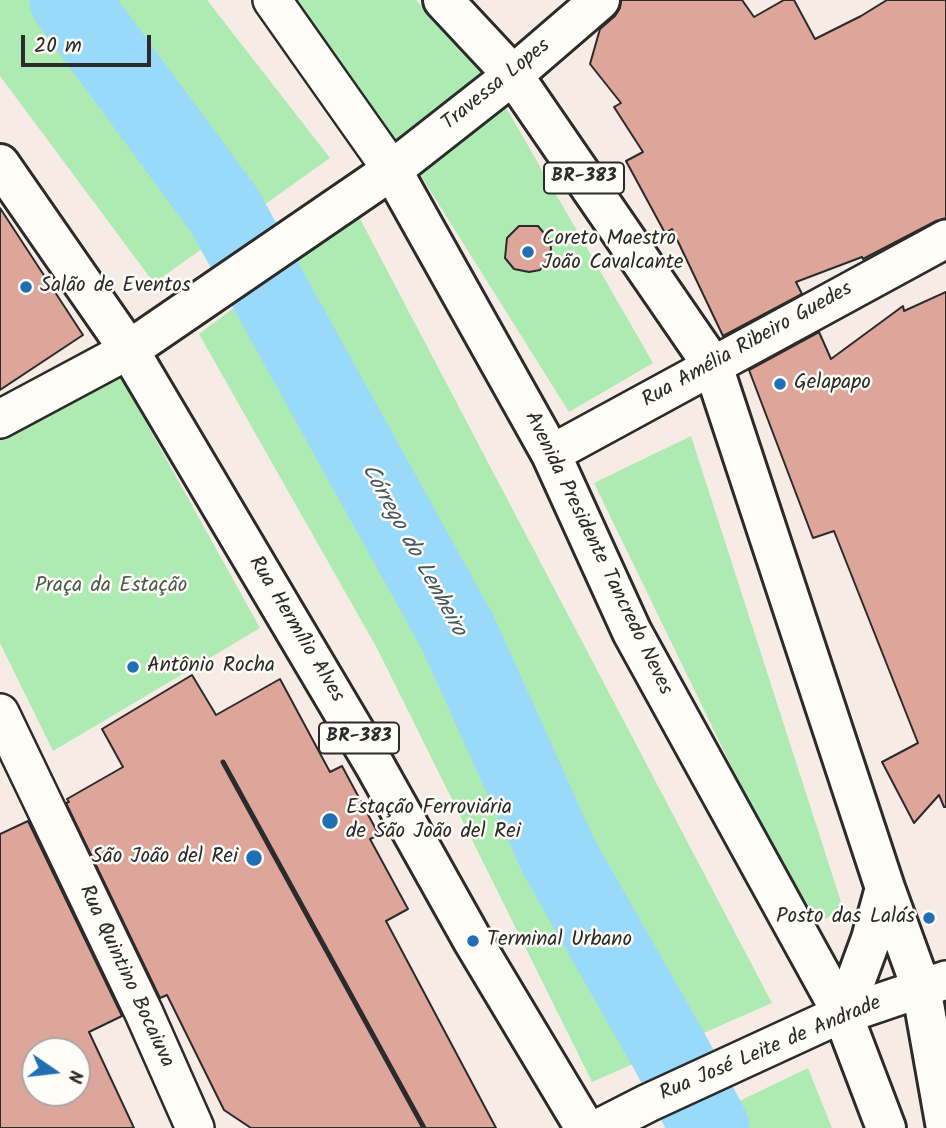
<!DOCTYPE html>
<meta charset="utf-8">
<style>
body{margin:0}
#map{position:relative;width:946px;height:1128px;overflow:hidden;background:#f7ebe5;font-family:Kalam,sans-serif}
canvas{display:block}
.north{position:absolute;left:21px;top:1037px;width:70px;height:70px;box-sizing:border-box;background:#fdfcf7;border:2px solid #a9a8a5;border-radius:50%;rotate:104deg;font-size:19px;font-weight:700;line-height:28px;text-align:center;color:#2b2b2b}
.north::after{content:'';display:block;margin:auto;width:24px;height:32px;background:#1f6fb2;clip-path:polygon(50% 0,100% 100%,50% 72%,0 100%)}
.scale{position:absolute;left:21px;top:35px;width:130px;height:32px;box-sizing:border-box;border:4px solid #2b2b2b;border-top:0;padding-left:9px;font-size:21px;line-height:24px;white-space:nowrap;color:#2b2b2b;-webkit-text-stroke:5px #fdfcf7;paint-order:stroke}
</style>
<div id="map">
<canvas width="946" height="1128"></canvas>
<div class="north">N</div>
<div class="scale">20 m</div>
</div>
<script>
const ctx = document.querySelector('canvas').getContext('2d');
ctx.lineJoin = 'round';
function paint(path, color) { ctx.fillStyle = color; ctx.fill(path, 'evenodd'); }
function trace(path, color, width, dash) { ctx.strokeStyle = color; ctx.lineWidth = width; ctx.lineCap = dash ? 'butt' : 'round'; ctx.setLineDash(dash || []); ctx.stroke(path); }
function write(font, color, halo, rows, align = 'center') {
  ctx.font = font + ' Kalam,sans-serif'; ctx.lineWidth = 5; ctx.setLineDash([]); ctx.textBaseline = 'middle'; ctx.strokeStyle = halo; ctx.fillStyle = color; for (const [text, x, y, turn = 0] of rows) {
    ctx.save(); ctx.translate(x, y); ctx.rotate((+turn || 0) * Math.PI / 180); ctx.textAlign = isNaN(turn) ? turn : align; if (halo) ctx.strokeText(text, 0, 0); ctx.fillText(text, 0, 0); ctx.restore();
  }
}
const green = new Path2D(`
 M0,0H207L330,158L154,283L0,76Z
 M296,0H416L484,75L397,144Z
 M496,90L653,363L569,412L411,160Z
 M358,215L772,1003L592,1082L378,650L199,334Z
 M118,372L260,628L53,751L0,643V437Z
 M691,436L842,905L826,919L804,916L594,483Z
 M808,1068L832,1128H683Z`);
const river = new Path2D(`
 M69,0L224,210L458,633L559,857L672,1056L710,1128`);
const building = new Path2D(`
 M621,0H742L754,17L784,0H794L815,39L861,16L887,0H946V218L936,221L863,259L862,257L796,282L802,294L723,336L672,229L665,233L626,161L643,152L614,107L621,103L590,64L600,29L615,16L620,8Z
 M0,208L83,335L0,390Z
 M519,226H538L548,238L551,248L550,256L540,270L529,272L514,269L505,258L507,238Z
 M946,292V807H944L939,795L914,823L882,762L918,743L834,531L813,538L749,370L819,332L831,359L903,306L904,311Z
 M192,675L216,715L280,679L330,772L342,766L379,835L370,839L408,909L386,921L496,1128H251L224,1110L167,995L160,998L66,803L69,802L67,799L123,767L102,729Z
 M28,821L122,1016L89,1032L134,1128H0V834ZM35,1051H77V1093H35Z`);
const street = new Path2D(`
 M272,0L392,170
 M0,419L129,350
 M551,454L946,239
 M0,713L144,1013L195,1128
 M599,1128L648,1103L828,1020L946,980`);
const secondary = new Path2D(`
 M392,170L551,454L632,632L843,1015L886,1128
 M129,350L392,170L513,75L600,0`);
const highway = new Path2D(`
 M443,0L513,75L713,366L885,888L921,987L946,1128
 M0,164L129,350L374,764L473,941L585,1128
 M843,1015L871,939L885,888`);
const rail = new Path2D(`
 M223,762L424,1128`);
const markers = [
 [528,252,7,"#1f6fb2"],
 [26,287,7,"#1f6fb2"],
 [780,384,7,"#1f6fb2"],
 [133,667,7,"#1f6fb2"],
 [330,821,9,"#1f6fb2"],
 [254,858,9,"#1f6fb2"],
 [929,918,7,"#1f6fb2"],
 [473,941,7,"#1f6fb2"]
];
const shields = [
 [584,178,80],
 [359,738,80]
];
const shieldNames = [
 ["BR-383",584,178],
 ["BR-383",359,738]
];
const streetNames = [
 ["Travessa Lopes",497,86,-39],
 ["Rua Amélia Ribeiro Guedes",748,346,-29],
 ["Avenida Presidente Tancredo Neves",597,554,64],
 ["Rua Hermílio Alves",295,630,59],
 ["Rua Quintino Bocaiuva",125,977,65],
 ["Rua José Leite de Andrade",771,1050,-23]
];
const poiNames = [
 ["Coreto Maestro",542,240],
 ["João Cavalcante",542,264],
 ["Salão de Eventos",40,287],
 ["Gelapapo",794,384],
 ["Antônio Rocha",147,667],
 ["Estação Ferroviária",346,809],
 ["de São João del Rei",346,833],
 ["São João del Rei",238,858,"right"],
 ["Posto das Lalás",915,918,"right"],
 ["Terminal Urbano",487,941]
];
const parkNames = [
 ["Praça da Estação",111,587]
];
const waterNames = [
 ["Córrego do Lenheiro",412,551,61]
];
paint(green, '#adebb2');
trace(river, '#99dafb', 79);
paint(building, '#dea59b');
trace(building, '#2b2b2b', 2);
trace(street, '#2b2b2b', 42);
trace(secondary, '#2b2b2b', 44);
trace(highway, '#2b2b2b', 44);
trace(street, '#fdfcf7', 37);
trace(secondary, '#fdfcf7', 38);
trace(highway, '#fdfcf7', 38);
trace(rail, '#2b2b2b', 5);
for (const [x, y, r, color] of markers) { const dot = new Path2D(); dot.arc(x, y, r, 0, 2 * Math.PI); ctx.fillStyle = color; ctx.fill(dot); trace(dot, '#fdfcf7', 2.5); }
for (const [x, y, w] of shields) { const box = new Path2D(); box.roundRect(x - w / 2, y - 15.5, w, 31, 5); ctx.fillStyle = '#fdfcf7'; ctx.fill(box); trace(box, '#2b2b2b', 2); }
write('bold 19px', '#2b2b2b', null, shieldNames);
write('21px', '#2b2b2b', '#fdfcf7', streetNames);
write('21px', '#2b2b2b', '#fdfcf7', poiNames, 'left');
write('21px', '#4c5b4d', '#fdfcf7', parkNames);
write('italic 23px', '#46575f', '#fdfcf7', waterNames);
</script>
